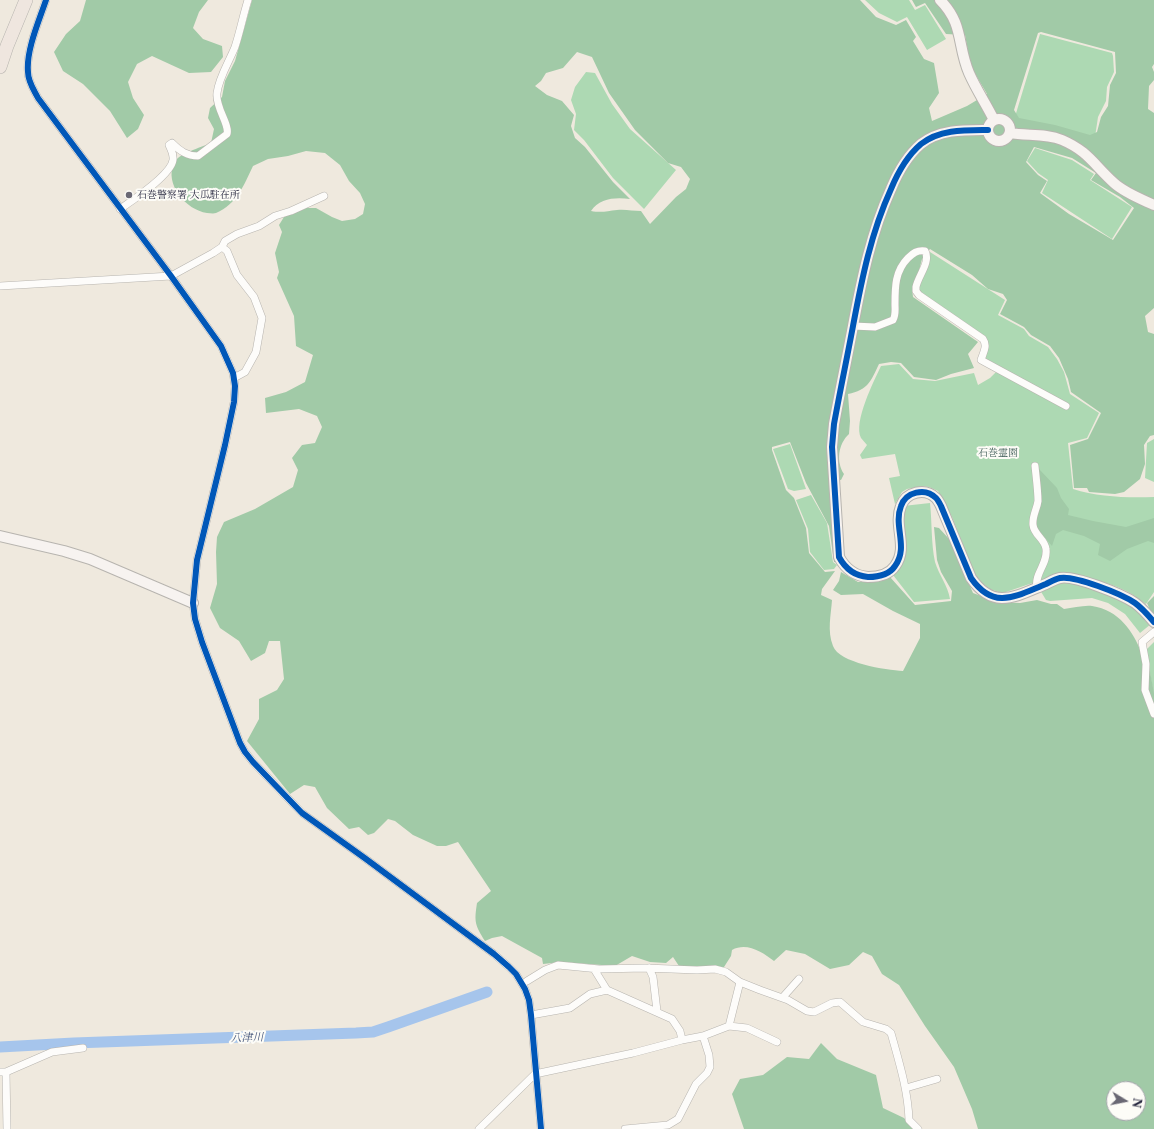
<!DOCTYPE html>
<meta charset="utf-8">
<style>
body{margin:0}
#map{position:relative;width:1154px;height:1129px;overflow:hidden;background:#efe9de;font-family:"Libre Caslon Text",serif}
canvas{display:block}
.north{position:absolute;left:1106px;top:1081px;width:40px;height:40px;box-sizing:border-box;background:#fdfcf7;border:1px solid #a5a5ac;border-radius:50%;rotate:100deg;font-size:11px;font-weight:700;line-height:16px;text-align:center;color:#22223b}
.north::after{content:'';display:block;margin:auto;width:14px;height:18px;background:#6a6874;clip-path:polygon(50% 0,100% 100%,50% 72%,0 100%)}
</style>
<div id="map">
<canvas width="1154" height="1129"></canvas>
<div class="north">N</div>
</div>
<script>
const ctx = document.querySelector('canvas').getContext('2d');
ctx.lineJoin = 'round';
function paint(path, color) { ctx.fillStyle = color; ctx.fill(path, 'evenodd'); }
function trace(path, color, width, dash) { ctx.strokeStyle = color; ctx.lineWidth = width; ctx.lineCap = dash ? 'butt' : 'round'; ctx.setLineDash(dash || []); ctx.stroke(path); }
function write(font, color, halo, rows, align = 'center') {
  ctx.font = font + ' "Libre Caslon Text","Noto Serif JP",serif'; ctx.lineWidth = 4; ctx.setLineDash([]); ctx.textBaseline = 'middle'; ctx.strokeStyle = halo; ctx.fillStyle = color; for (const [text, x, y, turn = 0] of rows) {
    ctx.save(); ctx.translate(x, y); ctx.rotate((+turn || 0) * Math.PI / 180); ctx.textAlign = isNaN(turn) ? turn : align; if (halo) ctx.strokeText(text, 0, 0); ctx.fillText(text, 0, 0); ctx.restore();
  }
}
const green = new Path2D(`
 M865,0H909L915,10L925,5L946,39L927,50L907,17L897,22L879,13Z
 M1040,34L1112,53L1113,56L1114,72L1107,87L1106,101L1098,117L1095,137L1014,120Z
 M586,72L595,73L612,104L630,129L676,170L644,209L613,178L584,140L574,130L576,114L571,100L575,87Z
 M1035,148L1072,160L1094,174L1090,180L1132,207L1112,239L1042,193L1048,180L1038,173L1027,161Z
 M930,252L1005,300L998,315L1024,329L1029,336L1048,347L1057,359L1064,372L1070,394L1099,413L1087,438L1068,443L1073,489C1098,497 1127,498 1154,497V592L1146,604C1140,600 1134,595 1128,592C1114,584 1078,574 1062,573L1006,592H999L990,589L982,583L974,573L952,517L938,491L929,487L923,486L907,489L902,492L895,504L889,478L900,476L895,454L862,459L860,455L867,445C865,443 863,440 861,438C853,422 874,381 881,366L899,364L913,379L935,381L974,373L978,385L990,378L997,371L978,361L983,347L982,341L914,293L923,264Z
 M1154,439V482L1145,478L1147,443Z
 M790,444L806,489L794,491L788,489L773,449Z
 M811,495L827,523L833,562L837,565L834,569L824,570L810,552L808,529L796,500Z
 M930,503C932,521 931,544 935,562C939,575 948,586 950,599L914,602L893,575L903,506Z
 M1066,581L1081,584L1130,603L1151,624L1140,633L1125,614L1108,603L1092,598L1050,601L1046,600L1040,590Z
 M1154,642V696L1146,650Z`);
const forest = new Path2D(`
 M86,0H208L199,12L193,28L203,39L222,46L223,57L211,72L189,73L152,56L137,64L128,82L133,98L144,115L138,129L127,138L110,111L83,84L63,71L54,52L66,34L80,21Z
 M252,0H860L876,17L896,25L906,20L916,37L913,41L924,59L934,63L939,93L929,108L932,121L967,106L987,94L974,72L969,57L965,35L946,34L925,3L916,7L912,0H1154V64L1152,67L1154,72V80L1149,86L1148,109L1154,113V308L1145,316L1148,332L1154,334V435L1150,436L1144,445L1145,464L1140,479L1124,492L1115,494L1089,492L1087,488H1074L1070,445L1088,439L1101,413L1071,392L1068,379L1059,358L1050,346L1031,335L1024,327L1000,314L1007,300L1003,294L988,289L972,275L930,249L922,259L918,275L912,289L913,297L978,342L968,354L974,368L951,374L936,380L914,377L901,363L891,362L879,364C871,381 868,390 848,394L850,421L849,434C838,444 836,462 844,474L841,480L829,479L837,562H834L829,526L806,483L790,442L772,447V450L786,490L794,498L806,528L809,553L825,572L835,571L822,589L821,595L832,600C831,615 827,631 833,646C839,663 886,670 903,671L920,638V624L893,611L863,594L841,595L833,590L839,581L841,572L858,582H876L890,577L915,605L951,601L952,591L941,572L937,560L934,527L939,528L950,540L973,593L997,602L1020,603L1037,600L1051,604H1057L1064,609C1073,608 1084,605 1092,606C1119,610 1133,631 1142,654L1146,650L1154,693V1129H978L972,1109L954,1067L925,1026L899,985L882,974L872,956L863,952L849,965L830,969L805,954L786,950L774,961C762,952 747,942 732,950L731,956L724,967L679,966L673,957L666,963L650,962L632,956L615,966L561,962L543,964L542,958L502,936L492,938L485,941C475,925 474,922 477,903L491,891L458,842L446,846H437L413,835L395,821L388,819L374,833L368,835L359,827L349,829L327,808L315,787L304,785L290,794L247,741L259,719V699L277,690L284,679L280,641H269L265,653L251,661L239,641L220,628L210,608L217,584L216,552L217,537L224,522L255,509L293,487L298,470L292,458L302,445L315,443L322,427L317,416L299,409L266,413L265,398L286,392L305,382L313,355L296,346L294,316L277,278L279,272L275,253L282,232L279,225L284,217L304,208H316L332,217L342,221L355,219L363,214L365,204L360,193L349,181L340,165L325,153L306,151L288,156L268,159L253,166C244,185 237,204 216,213C213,214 210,213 207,213C186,210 164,184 174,163C179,153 200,148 211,143L214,129L208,118L210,108L222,97L225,81L235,61ZM1041,32L1115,52L1116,73L1110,85L1108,106L1101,117L1097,132L1090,135L1055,125L1019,118L1014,110L1038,33ZM577,52L592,57L609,93L635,130L668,163L681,167L690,179L686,189L676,197L650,224L641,211C633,211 625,209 617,210C607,211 602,213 591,211C599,198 616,197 630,199L613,182L585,147L575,138L571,126L574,115L562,101L547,95L535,86L541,81L546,73L563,68ZM1034,147L1072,158L1096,173L1091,180L1120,197L1134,208L1113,240L1069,214L1040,193L1047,181L1038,175L1026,162ZM1114,1089H1138V1113H1114Z
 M1039,469L1057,488L1061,498L1069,509L1068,515L1093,521L1126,527L1154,518V543L1148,541L1127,549L1110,561L1098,555L1100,544L1084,536L1063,530L1056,534L1052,546L1036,527L1037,517L1041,503Z
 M1154,596V614L1150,610L1147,603Z
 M821,1043L837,1059L876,1075L883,1108L904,1118L914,1129H744L732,1094L740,1079L763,1075L787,1057L809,1059Z`);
const river = new Path2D(`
 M0,1047L74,1043L356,1033L373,1032L388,1027L487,992`);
const street = new Path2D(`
 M46,0C39,21 26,50 28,72C28,82 34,90 38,98L171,276L221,346L233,373L235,386L234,402L225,445L197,560L193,603L195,619L202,642L240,743L245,752L253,762L302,813L366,859L494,954L509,967L516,974L525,989L529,1000L531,1015L541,1129
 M120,209C133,200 171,175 173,160C174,154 171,150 169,145L172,143C180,151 187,156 198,156L227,134C230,125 215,107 217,93C219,77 229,62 235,47C240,32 243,16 248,0
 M222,247L227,251L237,275L254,297L262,318L256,352L245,372L234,378
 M0,286L171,276L213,253L222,247L225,241L237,234L259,226L275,216L291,211L324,196
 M853,326L875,327L893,320C896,315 895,310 895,304C895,287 895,271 908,258C913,253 917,250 925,251C931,262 918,276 916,287V291L919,295L983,339C988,346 983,353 981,360L1066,406
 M1035,466C1036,476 1038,491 1038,501C1037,509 1032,516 1033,525C1034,535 1045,539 1046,549C1048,564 1034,574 1037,587
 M1154,632L1142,642L1146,664L1145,690L1154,714
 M649,968L653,977L657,1011
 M594,969L607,990
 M527,981L545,970L558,965L599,969L645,968L697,970L715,969L726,972L740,982L760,990L788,1000L807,1011L814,1012L832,1003L840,1002L863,1022L886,1029L891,1033C899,1062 908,1090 909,1120L918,1129
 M783,997L799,979
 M531,1015L570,1008L590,994L607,990L672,1019L680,1031L682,1040
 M729,1026L747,1028L777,1042
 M0,1072H6L52,1052L83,1048
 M6,1072L7,1129
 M906,1088L937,1079
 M479,1129L535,1074L633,1053L682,1040L703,1036L729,1026L740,982
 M625,1129L668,1125L678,1119L696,1084L707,1073L710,1067L709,1055L703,1036`);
const secondary = new Path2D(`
 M940,0C964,24 957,45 969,73C976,89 986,104 994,120
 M988 130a11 11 0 1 1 22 0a11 11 0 1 1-22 0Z
 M988,130C965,130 940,129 921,144C907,156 898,172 891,189C871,233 862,278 853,326C847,358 840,391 834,424L832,447L839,557C845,568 855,576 868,577C878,577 889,575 895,566C909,547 893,526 901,506C906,492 925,487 936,498C938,500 940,504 941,506L971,578C994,611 1016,596 1046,584C1050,582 1055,579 1060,578C1074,575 1122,594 1135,603C1142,608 1148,615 1154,622
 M1010,133C1027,136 1046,133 1062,140C1088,151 1094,165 1114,183C1125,193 1141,199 1154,205
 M0,536L64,551L90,559L193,603`);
const highway = new Path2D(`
 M0,67L7,46L26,0`);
const cycleway = new Path2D(`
 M46,0C39,21 26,50 28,72C28,82 34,90 38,98L171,276L221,346L233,373L235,386L234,402L225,445L197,560L193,603L195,619L202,642L240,743L245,752L253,762L302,813L366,859L494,954L509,967L516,974L525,989L529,1000L531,1015L541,1129
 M988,130C965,130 940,129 921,144C907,156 898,172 891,189C871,233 862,278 853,326C847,358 840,391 834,424L832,447L839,557C845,568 855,576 868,577C878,577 889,575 895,566C909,547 893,526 901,506C906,492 925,487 936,498C938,500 940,504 941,506L971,578C994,611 1016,596 1046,584C1050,582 1055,579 1060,578C1074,575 1122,594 1135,603C1142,608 1148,615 1154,622`);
const markers = [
 [129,195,4,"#6a6874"]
];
const poiNames = [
 ["石巻警察署 大瓜駐在所",137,195]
];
const parkNames = [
 ["石巻霊園",998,453]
];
const waterNames = [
 ["八津川",247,1038,-2]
];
paint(green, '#add9b3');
paint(forest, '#a1caa7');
trace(river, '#a6c5ec', 11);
trace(street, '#b7b4af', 8);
trace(secondary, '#b7b4af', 12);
trace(highway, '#b7b4af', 14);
trace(street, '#fdfcfa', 7);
trace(secondary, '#f7f3f0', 10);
trace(highway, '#efe6df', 13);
trace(cycleway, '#0057b8', 6);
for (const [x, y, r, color] of markers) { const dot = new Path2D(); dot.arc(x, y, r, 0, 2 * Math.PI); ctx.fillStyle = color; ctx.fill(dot); trace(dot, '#fdfcf7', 1.5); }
write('10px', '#22223b', '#fdfcf7', poiNames, 'left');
write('10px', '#405e59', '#fdfcf7', parkNames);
write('italic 11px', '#45567b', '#fdfcf7', waterNames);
</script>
